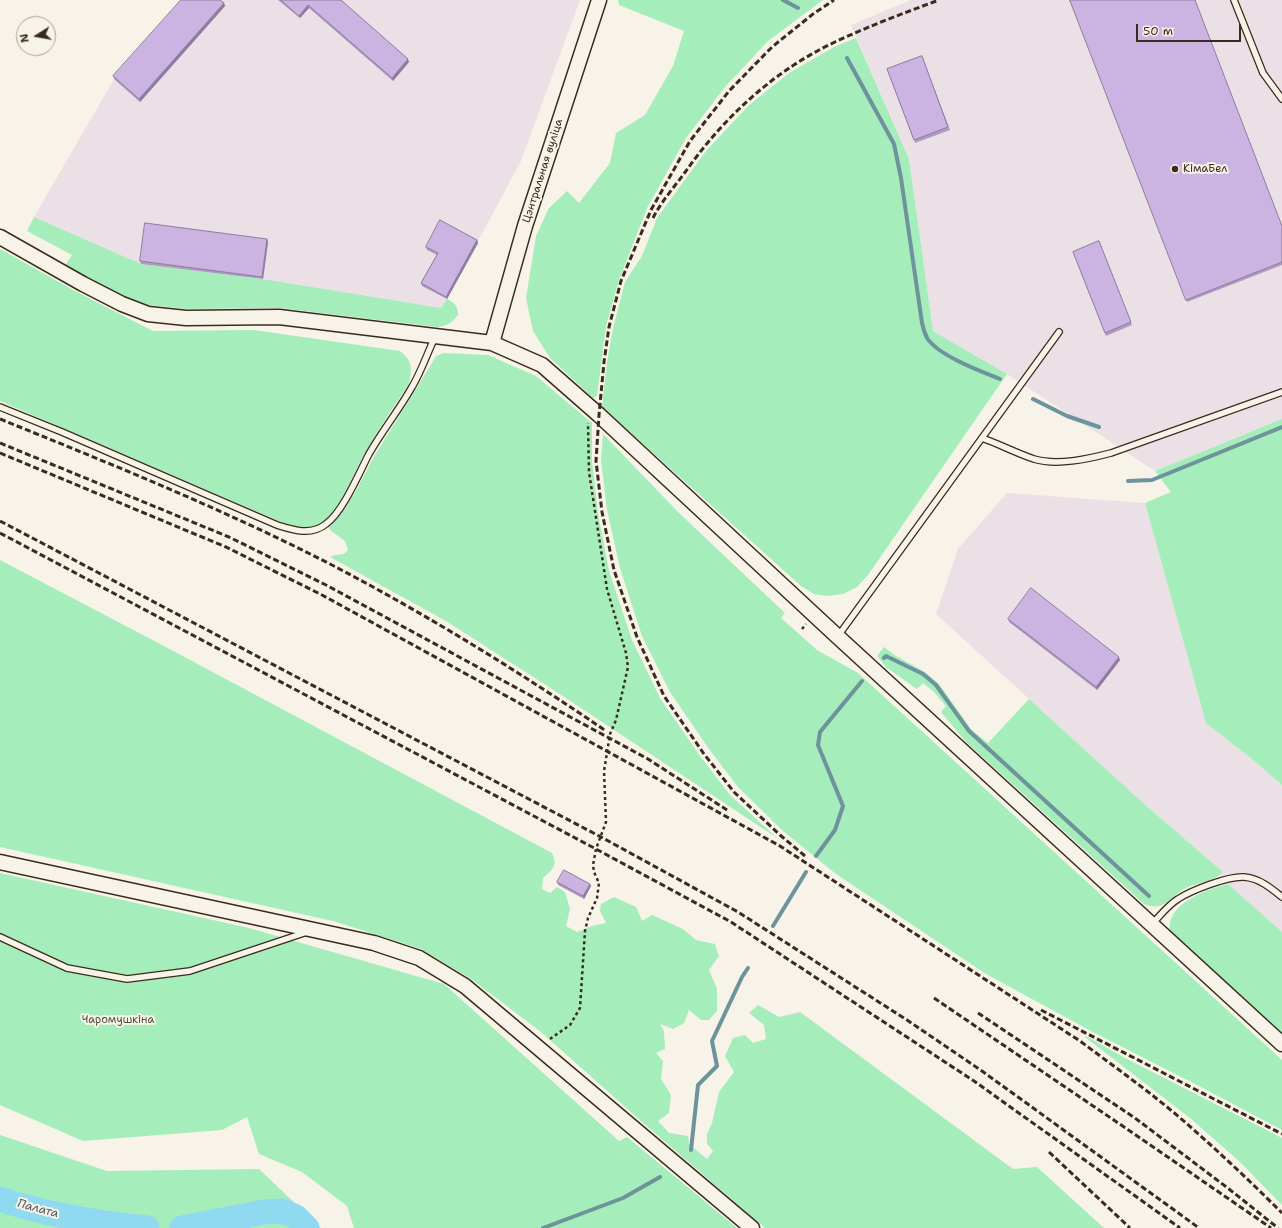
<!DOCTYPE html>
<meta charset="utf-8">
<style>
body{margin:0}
#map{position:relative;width:1282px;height:1228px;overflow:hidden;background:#f7f3e8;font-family:"Shantell Sans",sans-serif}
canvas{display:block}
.north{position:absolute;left:16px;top:16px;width:40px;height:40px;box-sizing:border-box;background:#f7f3e8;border:1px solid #aca397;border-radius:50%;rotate:259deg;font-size:11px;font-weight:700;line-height:16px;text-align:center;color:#3b2a1e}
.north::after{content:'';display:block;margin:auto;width:14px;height:18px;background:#3b2a1e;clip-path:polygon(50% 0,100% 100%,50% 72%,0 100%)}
.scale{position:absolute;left:1136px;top:24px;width:105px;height:18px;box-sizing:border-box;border:2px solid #3b2a1e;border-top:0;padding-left:5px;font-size:12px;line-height:14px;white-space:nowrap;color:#3b2a1e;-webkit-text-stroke:3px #f7f3e8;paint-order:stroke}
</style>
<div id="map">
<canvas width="1282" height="1228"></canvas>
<div class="north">N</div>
<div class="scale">50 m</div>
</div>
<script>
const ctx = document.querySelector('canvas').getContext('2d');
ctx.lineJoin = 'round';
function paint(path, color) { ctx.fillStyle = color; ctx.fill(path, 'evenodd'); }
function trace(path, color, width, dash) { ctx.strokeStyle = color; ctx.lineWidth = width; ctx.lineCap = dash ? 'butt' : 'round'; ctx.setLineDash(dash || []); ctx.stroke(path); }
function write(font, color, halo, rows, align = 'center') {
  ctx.font = font + ' "Shantell Sans",sans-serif'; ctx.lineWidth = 4; ctx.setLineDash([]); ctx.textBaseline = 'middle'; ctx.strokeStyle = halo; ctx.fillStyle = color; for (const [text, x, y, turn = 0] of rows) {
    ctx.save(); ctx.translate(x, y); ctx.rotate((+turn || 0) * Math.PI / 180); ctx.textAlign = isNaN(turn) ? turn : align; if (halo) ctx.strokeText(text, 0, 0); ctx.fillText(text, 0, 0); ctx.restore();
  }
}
const built = new Path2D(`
 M184,0H580L521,161L447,299L441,308L263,279L141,264L34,217L114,79Z
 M911,0H1282V419L1155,471L1007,374L933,331L909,159L851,25Z
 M1007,493L1145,503L1206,723L1253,760L1282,785V932L1219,876L1223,872L1142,802L936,614L958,549Z`);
const green = new Path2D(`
 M618,0H823L768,41L725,87L686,138L647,208L619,280L606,326L597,396L593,398L550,358L533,331L526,298L536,236L549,208L567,191L579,203L610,163L616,133L645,115L673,66L684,31L619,5Z
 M856,38L909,159L933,331L1007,374L868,575L857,587L843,594L827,596L814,594L801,586L602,407L607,362L613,328L625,282L642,256L657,218L706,151L748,106L789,73L836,46Z
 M34,217L141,264L263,279L441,308L447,299C455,303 458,306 458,315C452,323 447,326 437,327L280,308L187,309L149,305L125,297L87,278L65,265L72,255L27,231Z
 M0,249L75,291L153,331L254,330L400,351C413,362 412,368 409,384C394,406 379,428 366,451C354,471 341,508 324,521C316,528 305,529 295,528L0,401Z
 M444,353L488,355L536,376L592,423V461L598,513L609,571L632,640L660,698L700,756L730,795L777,838L569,700L446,621L330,557L335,555L344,554L348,550L345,541L330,530L329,527C346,515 364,474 375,455C395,422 416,390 436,356Z
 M1282,419V785L1253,760L1206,723L1145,503L1171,492L1155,471Z
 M603,434L679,513L785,613L781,618L817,650L858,673L1282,1060V1130L1199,1086L1089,1030L986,974L836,874L783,831L738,787L709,749L670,692L642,636L620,568L607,510L601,460Z
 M0,560L162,645L552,853C558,866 553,869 543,878L542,889L550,893L557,887L565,892L570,909L566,926L577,932L592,926L606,923L600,911L601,904L614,897L636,907L642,921L652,915L683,929L696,940L715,944L719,956L709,970L717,989V1011L709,1020H701L689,1010L684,1023L673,1029L660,1024L664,1031L665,1049L656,1053L663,1061L661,1079L671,1095L669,1113L658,1121L669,1133L688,1136L689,1144L707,1159L713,1151L707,1144V1134L712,1123L719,1092L734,1072L725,1056L733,1038L745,1035L753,1043L766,1039L764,1025L749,1013L758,1005L779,1017L800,1012L1013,1169L1037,1167L1104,1228H765L642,1122L541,1032L471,979L421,949L333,921L0,847Z
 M884,647L896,656L925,672L939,684L971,729L988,743L1029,699L1142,802L1223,872C1214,882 1198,882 1186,888C1177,892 1167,904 1159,906C1153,907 1149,906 1144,904L966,742L941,712L946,706L934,692L923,683L917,689L887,668L877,656Z
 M0,873L249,928L444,984L619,1141L627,1137L737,1228H354L347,1206L302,1172L259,1154L247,1117L222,1130L83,1141L0,1105Z
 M1228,884L1282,932V1032L1171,933C1163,905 1207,889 1228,884Z
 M1086,1036L1127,1059L1282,1138V1205L1240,1162L1190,1118L1085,1037Z
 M0,1135L107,1171L259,1169L321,1228H0Z`);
const stream = new Path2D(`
 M783,0L798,8
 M847,58L894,144L901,178L922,323C923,328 925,334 927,338C939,356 980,371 1000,379
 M1033,399L1067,416L1099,427
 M1128,481L1152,480L1282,427
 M884,658L886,656L923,674L936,685L969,731L1149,896
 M816,856L835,830L843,806L818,745L820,732L862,681
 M773,926L806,872
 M691,1150L698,1085L717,1066L712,1041L742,977L748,968
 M543,1228L623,1198L660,1177`);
const river = new Path2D(`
 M0,1199C48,1215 97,1223 147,1228
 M182,1228L264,1212L282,1211L296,1217L307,1228`);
const path = new Path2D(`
 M802,629L806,624
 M550,1039L570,1025L580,1008L585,931L588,918L597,898L599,883L594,872L593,865L596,849L606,822L604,771L610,734L616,720L628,667L626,653L607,589L589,472L588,423`);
const service = new Path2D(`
 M1234,0L1263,73L1282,99
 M0,407L62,432L277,525C293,530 311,536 326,524C343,512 359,473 369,454C382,431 399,410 412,387C421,372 427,354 435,337
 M982,438C999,444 1016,453 1034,459C1057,466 1088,459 1111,453L1282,392
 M838,636L1059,332
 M1151,925C1159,917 1168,905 1178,899C1192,890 1228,876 1244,877C1259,878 1271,888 1282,897
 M0,937L67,968L127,979L190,971L307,932`);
const tertiary = new Path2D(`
 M0,237L83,284L122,304L148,314L186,318L279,317L492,343L542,365L599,415L838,637L1282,1044
 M492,343L525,226L599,0
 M0,862L374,943L419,958L465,986L752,1228`);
const rail = new Path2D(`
 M653,218C661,202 675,186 686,171C724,117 775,70 835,42C869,26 904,13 939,0
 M0,419C111,464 223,509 330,564C426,614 518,671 606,731
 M0,443L229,537L326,585L648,759L727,810
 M0,453L226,547L322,595L780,846L1080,1041C1116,1068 1153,1094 1186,1123C1219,1152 1251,1182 1282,1213
 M0,521L601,837L738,912L907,1020L982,1071L1199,1228
 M0,533L596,849L731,922L974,1081L1180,1228
 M805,856L780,835L734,792L704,754L664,696L637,637L614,570L602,512L596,461L599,415L604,362L609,327L621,281L651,210L690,141L729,91L772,47L813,14L834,0
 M934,998L1127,1129L1271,1228
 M1041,1010L1282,1134
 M978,1013L1135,1118L1229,1189L1278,1228
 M1049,1152L1130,1228`);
const wall = new Path2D(`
 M278,0H341L409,62L393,81L309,8L300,18Z
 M1070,0L1282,226V265L1187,302Z
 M224,3L225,6L140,102L114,79L113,76Z
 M922,56L950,130L915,143L887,69Z
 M267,239L268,242L263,279L141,264L140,261Z
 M477,240L478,243L447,299L422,286L421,283L437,255L427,250L426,247Z
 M1099,241L1132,325L1106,336L1073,252Z
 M1008,619L1120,660L1097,690L1009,622Z
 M557,882L591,886L584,899L558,885Z`);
const shadedWall = new Path2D(`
 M224,3L225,6L140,102L139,99Z
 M308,5L309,8L300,18L299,16Z
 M408,59L409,62L393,81L392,78Z
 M267,239L268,242L263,279L262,277Z
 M477,240L478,243L447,299L446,297Z
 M1119,657L1120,660L1097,690L1096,687Z
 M590,884L591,886L584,899L583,896Z`);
const building = new Path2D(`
 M181,0H220L224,3L139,99L113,76Z
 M281,0H341L408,59L392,78L308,5L299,16Z
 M1070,0H1195L1282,226V262L1186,300Z
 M922,56L948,127L914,140L887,69Z
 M440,220L477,240L446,297L421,283L438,253L426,247Z
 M145,223L267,239L262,277L140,261Z
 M1099,241L1131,322L1105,333L1073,252Z
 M1031,588L1119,657L1096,687L1008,619Z
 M564,870L590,884L583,896L557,882Z`);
const markers = [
 [1175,169,4,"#3b2a1e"]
];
const poiNames = [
 ["КімаБел",1183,169]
];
const streetNames = [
 ["Цэнтральная вуліца",543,171,-72]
];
const parkNames = [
 ["Чаромушкіна",118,1020]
];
const waterNames = [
 ["Палата",38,1209,15]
];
paint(built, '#eae0e6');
paint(green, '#a5edbb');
trace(stream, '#6d939d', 4);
trace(river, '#8fd9f1', 25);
trace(service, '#3b2a1e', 8);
trace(tertiary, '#3b2a1e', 17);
trace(path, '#3b2a1e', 2.5, [3, 3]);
trace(service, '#f7f3e8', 5.5);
trace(tertiary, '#f7f3e8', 14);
trace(rail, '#3b2a1e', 3, [6, 3]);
paint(wall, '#af9ac2');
paint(shadedWall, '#8e7d9e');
paint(building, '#cbb3e2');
trace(building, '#8e7d9e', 1);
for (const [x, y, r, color] of markers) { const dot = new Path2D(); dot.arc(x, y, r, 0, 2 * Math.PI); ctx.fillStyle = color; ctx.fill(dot); trace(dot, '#f7f3e8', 1.5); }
write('11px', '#3b2a1e', '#f7f3e8', poiNames, 'left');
write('11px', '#3b2a1e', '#f7f3e8', streetNames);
write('11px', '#50513d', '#f7f3e8', parkNames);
write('italic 12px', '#505653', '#f7f3e8', waterNames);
</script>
